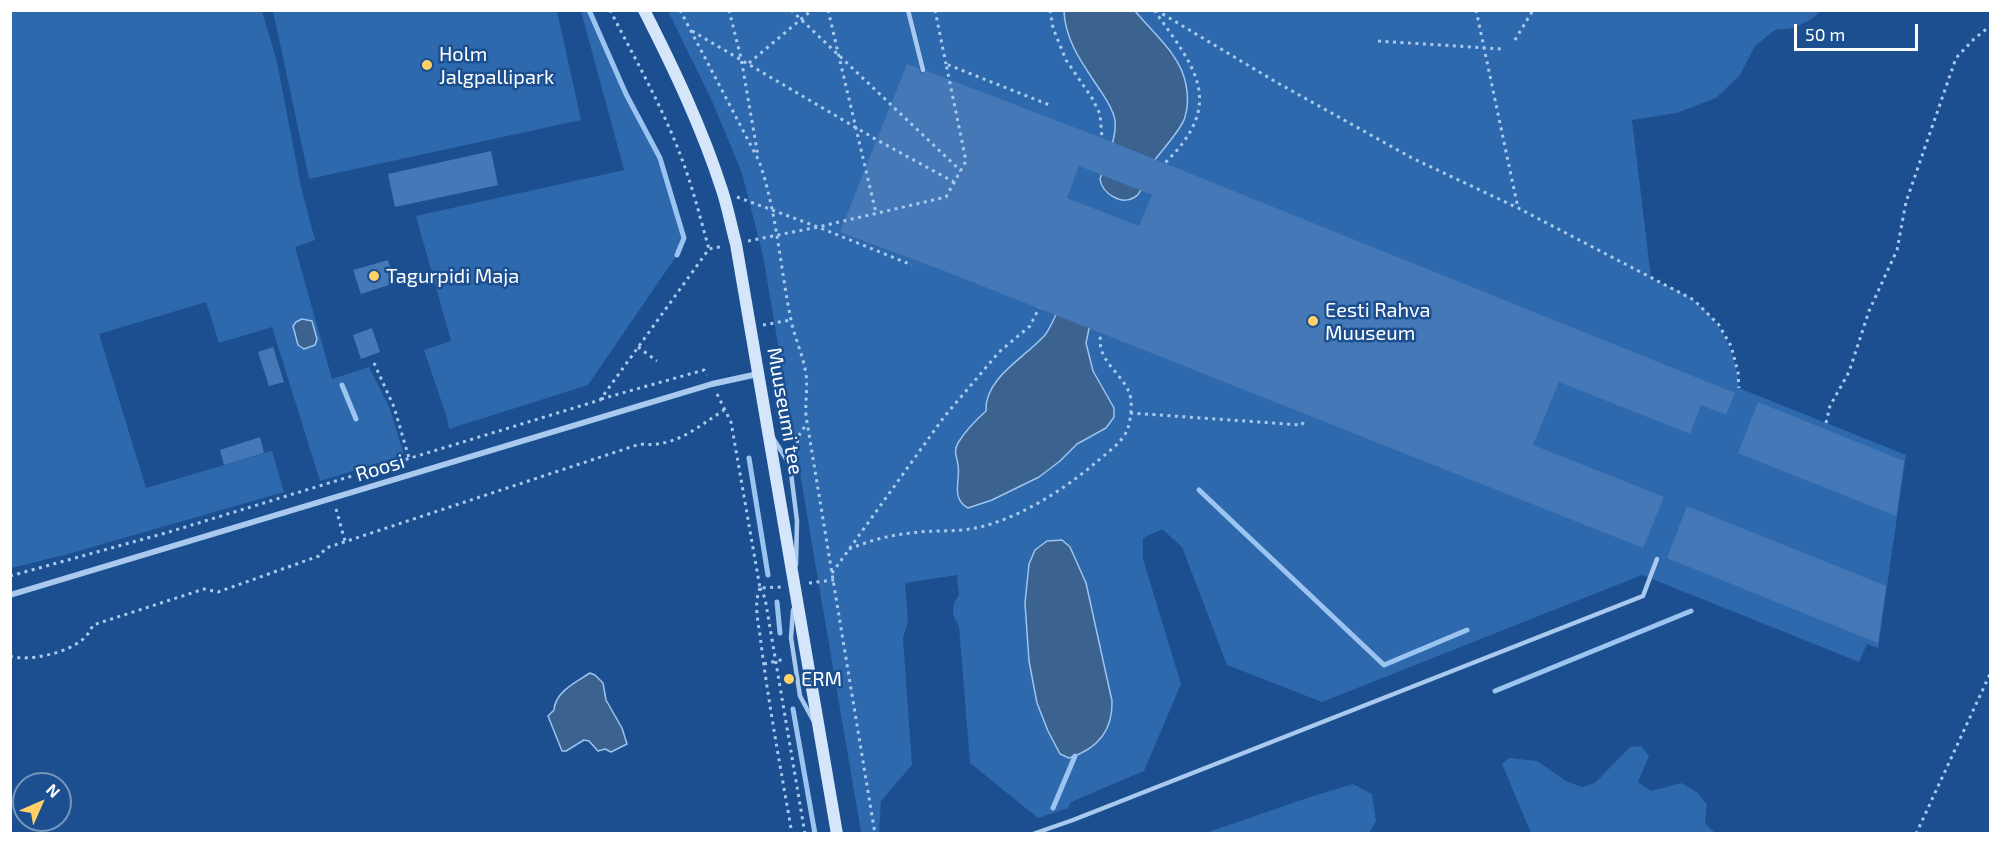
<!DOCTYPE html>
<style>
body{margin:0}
#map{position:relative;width:2001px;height:844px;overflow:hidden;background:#1b4f8f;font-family:"Exo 2",sans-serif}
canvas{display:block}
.frame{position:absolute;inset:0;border:12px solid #fff;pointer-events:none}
.north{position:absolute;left:12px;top:772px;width:60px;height:60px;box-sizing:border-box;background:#1b4f8f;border:2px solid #7695bc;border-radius:50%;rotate:45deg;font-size:16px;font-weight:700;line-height:24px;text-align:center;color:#fff}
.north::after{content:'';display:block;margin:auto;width:21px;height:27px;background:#ffd166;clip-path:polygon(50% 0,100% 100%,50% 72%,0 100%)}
.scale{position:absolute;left:1794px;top:24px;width:124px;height:27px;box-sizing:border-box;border:3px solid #fff;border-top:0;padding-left:8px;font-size:18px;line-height:21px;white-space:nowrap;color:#fff;-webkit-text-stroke:4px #1b4f8f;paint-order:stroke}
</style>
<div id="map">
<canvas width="2001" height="844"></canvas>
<div class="frame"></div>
<div class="north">N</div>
<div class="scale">50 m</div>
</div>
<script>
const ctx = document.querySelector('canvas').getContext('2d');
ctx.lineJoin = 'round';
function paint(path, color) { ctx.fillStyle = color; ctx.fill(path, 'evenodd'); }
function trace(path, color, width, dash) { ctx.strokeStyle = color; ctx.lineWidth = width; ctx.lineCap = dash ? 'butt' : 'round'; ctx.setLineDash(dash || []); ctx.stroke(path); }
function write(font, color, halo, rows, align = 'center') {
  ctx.font = font + ' "Exo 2",sans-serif'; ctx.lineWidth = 5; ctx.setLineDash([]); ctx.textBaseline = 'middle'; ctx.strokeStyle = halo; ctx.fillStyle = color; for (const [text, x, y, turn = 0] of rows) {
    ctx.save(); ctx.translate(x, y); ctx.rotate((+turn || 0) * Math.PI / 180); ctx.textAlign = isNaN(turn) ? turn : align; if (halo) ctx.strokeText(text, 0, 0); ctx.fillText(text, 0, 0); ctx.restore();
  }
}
const green = new Path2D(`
 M10,11H262L277,62L301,187L315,240L295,247L332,379L369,367L390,409L404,455L320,481L272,327L219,343L206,302L99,334L146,488L272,451L284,492L68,554L11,568Z
 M273,11H557L581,120L309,179Z
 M581,11H589L626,94L660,158L684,238L677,255L588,385L449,429L447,418L424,350L451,341L416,216L624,170Z
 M668,11H1821L1810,20L1794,28L1775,30L1755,46L1740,75L1716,98L1677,113L1632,120L1651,278C1665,285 1681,291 1693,300C1722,321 1736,353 1739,388L1906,455L1878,648L1867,644L1859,662L1642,575L1322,702L1227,665L1182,547L1162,529L1143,538V559L1181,684L1144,771L1071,802L1068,808L1038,818L970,763L959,626C951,615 951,605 959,595L957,575L905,583L908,621L903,638L912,765L881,801L879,833L861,832L763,256L742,173L712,101Z
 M1641,746L1649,756L1638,782L1651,791L1681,783L1698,793L1707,805L1705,823L1715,833H1719H1531L1502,764L1509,758L1537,761L1566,781L1582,787L1595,783L1630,747Z
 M1353,784L1372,794L1376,821L1369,833H1206L1310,797Z`);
const water = new Path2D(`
 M1064,11H1135C1153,33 1181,55 1186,85C1188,95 1188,107 1185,117C1182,130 1157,155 1148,169C1142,177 1144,192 1135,197C1121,206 1102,193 1100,179C1106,161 1117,139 1115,120C1113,108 1104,96 1098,87C1082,63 1065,40 1064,11Z
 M1094,305L1086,343L1093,371L1114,408V417L1106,428L1077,444L1060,461L1039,477L992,500L968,508C950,498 961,480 958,465C957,457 953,451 958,443C965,431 976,420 986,411C984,378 1026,357 1045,335C1051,327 1055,316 1060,306Z
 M302,319L312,321L317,339L315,345L304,349L298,345L293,326L296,322Z
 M1062,540L1070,547L1086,583L1112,701C1113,731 1097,749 1069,758L1060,754L1048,731L1037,703L1029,661L1025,603L1029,564L1035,550L1047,541Z
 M590,673L595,675L603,683L606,700L622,728L627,744L611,752L605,749L598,751L589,741L584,740L566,751H562L548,716L554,710C555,692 576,682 590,673Z`);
const stream = new Path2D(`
 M589,10L626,94L660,158L684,238L677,255
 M342,385L356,419
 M749,458L768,575
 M1199,490L1384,665L1467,630
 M777,602L780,633
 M1495,691L1691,611
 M793,709L815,834
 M1053,808L1075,756`);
const building = new Path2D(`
 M907,64L918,68L921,74L927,71L1102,138L1735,393L1726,415L1701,405L1690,434L1559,382L1533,445L1664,497L1643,548L947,272L840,232ZM1079,166L1152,195L1139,226L1067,198Z
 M491,151L498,185L395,207L388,174Z
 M388,260L395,283L361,294L353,270Z
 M372,328L380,352L361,359L353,335Z
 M273,347L284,382L269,386L258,352Z
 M1758,402L1904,461L1896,516L1738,453Z
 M260,437L264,453L224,465L220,450Z
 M1687,506L1886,586L1878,643L1667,558Z`);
const path = new Path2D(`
 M610,10C636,61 665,111 684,165C694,192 701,221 709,249
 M680,10L759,161C777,212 780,267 791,320C795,339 803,355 806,374C808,388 805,401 806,416L875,834
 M729,10L741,58L758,156
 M791,10L961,171
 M828,10L876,213
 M935,10L946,64
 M1050,10L1053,28L1066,60L1092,98L1100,114L1102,138
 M1154,10C1196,69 1226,103 1165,163
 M1156,10L1276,82L1412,158L1518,208L1694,300L1719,325L1731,346L1738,372L1739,388
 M1476,10L1518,208
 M692,31L877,140L954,182
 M1515,40L1533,10
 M1378,41L1502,49
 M749,63L812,10
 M737,197L818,227L946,197L966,161L946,64L1052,106
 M748,241L818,227L912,265
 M763,325L791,320
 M638,347L657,361
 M374,363L394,407L409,458
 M717,394L731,422L760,588L781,587
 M601,399L704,370L707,375
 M1130,413L1302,425L1305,418
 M1826,423L1830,406L1849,372L1869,311L1897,250L1906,202L1956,58L1974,39L1990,26
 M797,458C797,443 796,434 808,424
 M336,509L345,541
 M849,549C869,541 889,535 911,533C930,530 950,532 970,529C1013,522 1061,492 1094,464C1105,454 1123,443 1128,428C1131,418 1133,401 1129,392C1120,371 1095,359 1101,333
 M832,573L944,417L999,352L1030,326L1039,308
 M10,576L169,532L600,400L709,249L724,246
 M809,583L834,580
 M760,588L765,598L805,834
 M760,588C753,605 759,625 761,643C769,707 781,770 792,834
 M10,656C29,662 66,653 82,640C87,636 90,631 93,625L204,589L218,592L319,556L326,548L640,444C675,448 696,428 724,410
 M764,664L785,659
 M1916,834L1990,674`);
const lane = new Path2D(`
 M908,10L923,70
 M773,438L790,465L797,521L796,565
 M793,610L791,638L800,696L813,720
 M1033,834L1073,820L1643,596L1657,559`);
const street = new Path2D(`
 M10,595L712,384L758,374`);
const secondary = new Path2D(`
 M644,10C674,69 702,128 722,190C728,208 731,226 736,244L837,834`);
const markers = [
 [427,65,6,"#ffd166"],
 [374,276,6,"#ffd166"],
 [1313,321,6,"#ffd166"],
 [789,679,6,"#ffd166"]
];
const poiNames = [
 ["Holm",439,54],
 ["Jalgpallipark",439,77],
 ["Tagurpidi Maja",386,276],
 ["Eesti Rahva",1325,310],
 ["Muuseum",1325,333],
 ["ERM",801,679]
];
const streetNames = [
 ["Muuseumi tee",785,411,80],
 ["Roosi",380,468,-17]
];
paint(green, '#2e69ad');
paint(water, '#3c6290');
trace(water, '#9cc4f0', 1.5);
trace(stream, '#9cc4f0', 5);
paint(building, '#4478b7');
trace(path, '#a9c9ee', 3, [3, 4.5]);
trace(lane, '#a9c9ee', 4.5);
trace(street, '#a9c9ee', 6);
trace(secondary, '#d6e6fa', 12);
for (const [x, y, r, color] of markers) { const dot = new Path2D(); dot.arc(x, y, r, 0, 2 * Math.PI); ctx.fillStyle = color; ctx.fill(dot); trace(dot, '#1b4f8f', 2); }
write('20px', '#fff', '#1b4f8f', poiNames, 'left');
write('20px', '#fff', '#1b4f8f', streetNames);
</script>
